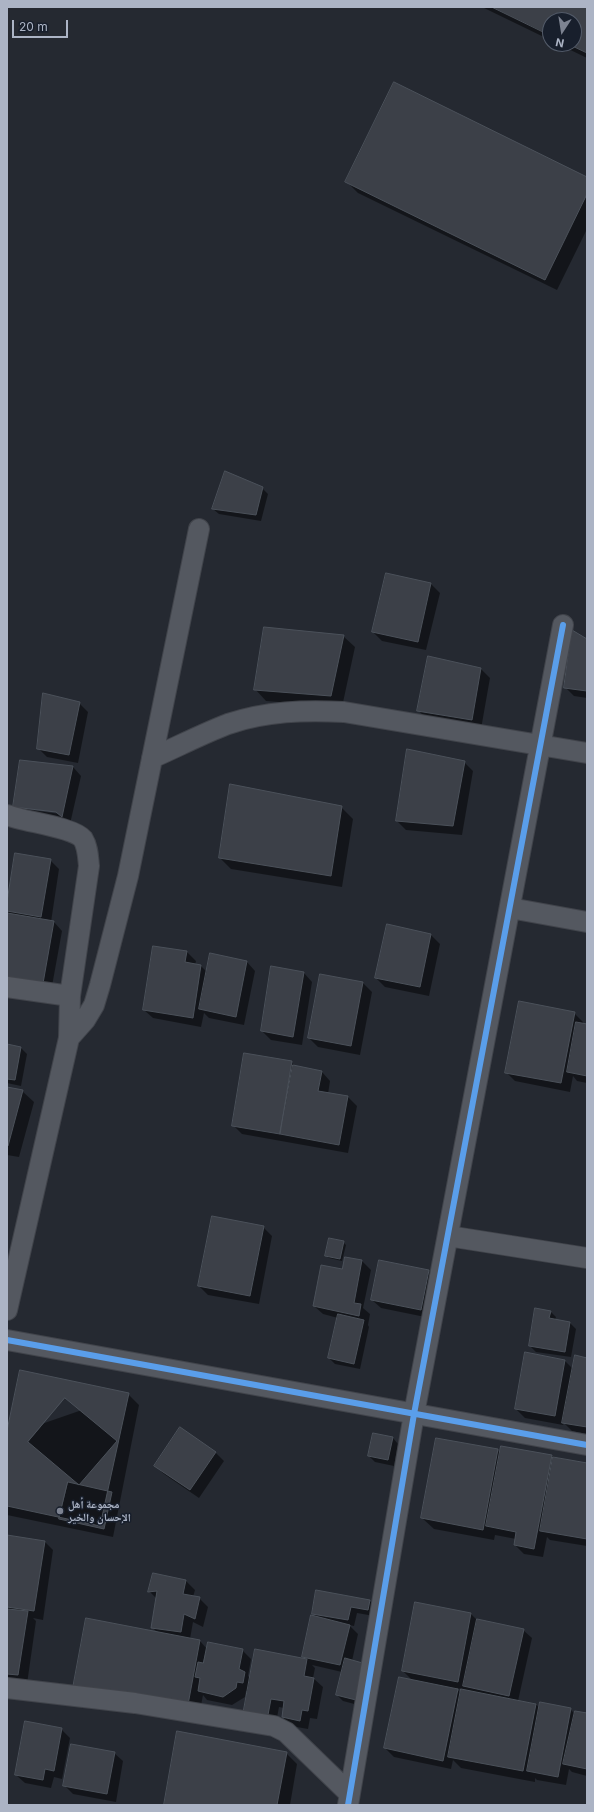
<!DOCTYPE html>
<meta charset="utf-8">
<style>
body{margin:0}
#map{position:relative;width:594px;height:1812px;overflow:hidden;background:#252931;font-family:Inter,sans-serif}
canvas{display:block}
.frame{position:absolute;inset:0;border:8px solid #acb4c5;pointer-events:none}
.north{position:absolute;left:542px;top:12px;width:40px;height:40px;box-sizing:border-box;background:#181f2c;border:1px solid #535b69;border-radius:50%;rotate:192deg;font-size:11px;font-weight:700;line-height:16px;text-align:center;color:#acb4c5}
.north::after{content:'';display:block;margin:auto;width:14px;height:18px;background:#7d8391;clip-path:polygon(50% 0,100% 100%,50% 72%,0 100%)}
.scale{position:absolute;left:12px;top:20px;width:56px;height:18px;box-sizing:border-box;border:2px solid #acb4c5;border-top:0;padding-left:5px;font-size:12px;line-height:14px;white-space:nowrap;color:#acb4c5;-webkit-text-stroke:3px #181f2c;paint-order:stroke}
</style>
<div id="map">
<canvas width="594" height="1812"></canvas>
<div class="frame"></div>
<div class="north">N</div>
<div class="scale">20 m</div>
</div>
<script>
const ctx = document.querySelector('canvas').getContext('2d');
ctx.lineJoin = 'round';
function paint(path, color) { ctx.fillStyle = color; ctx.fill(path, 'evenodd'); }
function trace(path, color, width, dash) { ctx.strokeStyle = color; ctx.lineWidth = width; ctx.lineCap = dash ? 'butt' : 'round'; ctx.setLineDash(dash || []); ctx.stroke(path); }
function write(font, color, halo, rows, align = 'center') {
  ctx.font = font + ' Inter,"Noto Naskh Arabic",sans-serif'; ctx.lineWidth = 3; ctx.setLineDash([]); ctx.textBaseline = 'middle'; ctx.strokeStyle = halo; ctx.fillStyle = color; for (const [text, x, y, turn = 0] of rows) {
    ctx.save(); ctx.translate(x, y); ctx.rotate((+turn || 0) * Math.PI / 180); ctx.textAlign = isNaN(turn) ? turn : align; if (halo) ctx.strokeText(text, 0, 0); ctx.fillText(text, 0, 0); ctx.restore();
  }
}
const shadow = new Path2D(`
 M482,7H587V58L558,44H574V20H550V40Z
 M587,178V229L557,290L358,193L347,182Z
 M262,488L268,494L261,521L219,514L213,509Z
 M386,574L431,584L440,593L426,650L382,641L373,632Z
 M343,636L355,647L342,707L266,701L255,689Z
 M587,640V698L574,696L565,687Z
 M481,669L490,678L481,729L427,719L418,710Z
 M79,703L88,712L78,763L47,757L38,748Z
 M408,751L464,762L473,771L462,835L406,830L397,821Z
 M73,767L81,776L70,824L23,815L14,807ZM23,807L61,812L60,814L23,809Z
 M341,807L353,819L342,887L231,869L220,858Z
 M50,860L59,869L51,922H54L62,931L50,997L7,914H10L7,911V908Z
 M387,926L431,935L440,944L429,996L385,987L376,978Z
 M187,952L196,961L195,965L201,966L207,972L247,962L255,971L244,1025L209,1018L204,1013L201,1027L153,1018L144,1010Z
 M304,973L312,982L302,1045L271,1040L262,1031Z
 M363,983L372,992L360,1055L318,1047L309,1038Z
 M574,1013L583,1022L582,1024L587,1025V1083L577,1081L573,1076L570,1092L515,1081L506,1072Z
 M7,1045L21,1048L27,1054L21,1086L7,1083Z
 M291,1062L296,1067L322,1072L330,1081L328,1094L348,1097L357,1106L348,1153L242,1134L233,1125Z
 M7,1088L22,1091L34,1102L19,1157L7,1155Z
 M263,1227L272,1236L259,1304L208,1295L199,1286Z
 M343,1242L346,1245L342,1261L329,1258L326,1256Z
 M345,1258L362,1261L371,1270L363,1308L370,1314L368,1325L369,1327L360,1369L335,1364L329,1358L338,1318L323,1314L314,1306L343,1271Z
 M428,1271L437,1280L430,1318L381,1308L372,1300Z
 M550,1311L556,1317L555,1320L570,1323L576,1329L571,1357L536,1352L530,1346Z
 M587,1359V1434L572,1431L564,1423L563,1425L525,1418L516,1409L565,1361L573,1369Z
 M128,1394L139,1405L113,1537L7,1515V1436Z
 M393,1438L398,1444L394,1466L375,1462L369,1456Z
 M497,1450L500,1453L551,1456L587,1464V1546L550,1540L547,1537L543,1557L524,1554L515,1545L516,1539L495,1535L494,1540L434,1529L422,1518Z
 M215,1452L224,1461L199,1498L164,1474L155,1466Z
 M7,1536L45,1542L53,1550L43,1620L33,1618L36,1621L27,1684L7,1680Z
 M154,1574L186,1581L195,1590L193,1597L199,1598L208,1607L203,1627L193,1622L190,1639L200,1641L207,1649L242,1650L251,1659L248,1676L251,1679L306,1660L303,1656L317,1618L313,1614L370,1601L376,1607L374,1616L357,1613L354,1626L349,1625L358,1634L352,1661L362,1706L343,1701L337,1695L342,1672L312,1665L315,1668L313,1678L323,1687L317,1719L310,1718L308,1729L291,1726L283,1717L284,1708L279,1707L275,1728L248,1691H246L245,1697L232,1705L207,1700L203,1695L198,1721L85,1699L158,1633L152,1627L157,1599L150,1592Z
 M416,1603L471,1614L477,1620L523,1630L532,1638L518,1701L536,1704L540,1709H570L575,1714H587V1776L572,1772L569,1769L566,1785L537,1780L535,1778V1782L461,1768L453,1760L451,1769L394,1757L385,1748L413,1681L403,1671ZM456,1688L462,1689L461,1694Z
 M61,1729L70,1738L62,1779L54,1777L51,1788L25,1783L16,1775Z
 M114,1753L123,1761L116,1802L73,1794L65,1786Z
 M286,1753L297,1764L290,1805H165Z`);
const building = new Path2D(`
 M492,7H587V53L568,44H574V20H550V35Z
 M394,82L587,177V194L545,280L345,182Z
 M225,471L263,487L256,515L212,509Z
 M386,573L431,583L418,642L372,632Z
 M264,627L344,635L331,696L254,690Z
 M572,630L587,639V691L564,688Z
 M428,656L481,668L472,720L417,711Z
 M43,693L80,702L69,755L37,749Z
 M407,749L465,761L453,826L396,821Z
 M20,760L73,766L62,817L56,812L13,807Z
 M230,784L342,806L331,876L219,858Z
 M15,853L51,859L41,917L7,911V902Z
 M7,913L54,921L42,989L7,983Z
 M387,924L431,934L420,987L375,978Z
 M153,946L187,951L185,962L201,965L193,1018L143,1010Z
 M210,953L247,961L236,1017L199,1009Z
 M271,966L304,972L293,1037L261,1031Z
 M320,974L363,982L351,1046L308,1038Z
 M519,1001L575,1012L561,1083L505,1073Z
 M576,1022L587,1024V1076L567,1072Z
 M7,1044L21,1047L15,1080L7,1079Z
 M244,1053L292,1061L280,1134L232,1126Z
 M293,1065L322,1071L318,1091L348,1096L339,1145L280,1134Z
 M7,1087L23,1090L8,1146H7Z
 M212,1216L264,1226L250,1296L198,1286Z
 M329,1238L344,1241L340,1259L325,1256Z
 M345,1257L362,1260L354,1303L361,1304L359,1316L313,1306L321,1265L342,1269Z
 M379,1260L429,1270L421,1310L371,1300Z
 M535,1308L551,1311L549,1318L570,1322L565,1352L529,1346Z
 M338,1314L364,1320L354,1364L328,1358Z
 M525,1352L565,1360L555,1416L515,1409Z
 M575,1355L587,1358V1427L562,1423Z
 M20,1370L129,1393L100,1526L7,1506V1431Z
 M65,1398L117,1441L79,1485L28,1442Z
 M180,1427L216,1452L190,1490L154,1466Z
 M373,1433L393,1437L388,1460L368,1456Z
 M436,1438L498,1449L483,1530L421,1518Z
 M501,1446L552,1455L534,1549L514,1545L516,1532L486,1526Z
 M553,1457L587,1463V1539L540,1531Z
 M68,1482L112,1492L104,1529L59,1519Z
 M7,1535L45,1541L34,1611L7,1607Z
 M153,1573L186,1580L183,1594L200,1597L195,1619L184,1614L181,1632L151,1628L157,1591L148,1592Z
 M316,1590L370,1600L368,1610L351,1607L348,1620L312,1614Z
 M415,1602L471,1613L458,1682L402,1671Z
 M7,1609L28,1611L18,1675L7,1674Z
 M311,1615L350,1625L340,1665L302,1657Z
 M86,1618L200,1640L187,1710L73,1688Z
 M477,1619L524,1629L509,1696L463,1686Z
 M208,1642L243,1649L239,1669L245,1672L243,1683L237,1682L236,1688L223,1697L198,1691L200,1678L195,1677L198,1662L203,1663Z
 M255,1649L307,1659L304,1676L314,1678L308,1711L302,1710L300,1721L282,1717L284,1701L271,1699L267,1720L243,1715Z
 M345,1658L366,1664L356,1700L336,1695Z
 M399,1677L458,1689L443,1761L384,1748Z
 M461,1689L536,1704L523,1771L448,1757Z
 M540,1702L571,1708L558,1777L527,1771Z
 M575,1711L587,1713V1769L563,1764Z
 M25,1721L62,1728L54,1771L45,1769L43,1780L15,1775Z
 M177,1731L287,1752L277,1805H164Z
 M71,1744L115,1752L107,1794L63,1786Z`);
const street = new Path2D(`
 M152,758C177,747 202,734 228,724C266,711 305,710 344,712L587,753
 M7,815C24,822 73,827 83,839C88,847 88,857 89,866L70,996L69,1038L7,1310
 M510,908L587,922
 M7,987L70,996
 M69,1038L85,1020L94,1005L100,985L128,876L199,529
 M448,1236L587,1258
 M7,1340L587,1445
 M7,1688L135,1703L274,1726L286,1732L350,1794
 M348,1805L414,1414L563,625`);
const cycleway = new Path2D(`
 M7,1340L587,1445
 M348,1805L414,1414L563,625`);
const markers = [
 [60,1511,4,"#7d8391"]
];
const poiNames = [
 ["مجموعة أهل",68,1505],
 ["الإحسان والخير",68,1518]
];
paint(shadow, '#0007');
paint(building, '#3c4048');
trace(building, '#4b515a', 1);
trace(street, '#41444b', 22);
trace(street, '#545860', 20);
trace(cycleway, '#5a9eea', 6);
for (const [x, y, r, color] of markers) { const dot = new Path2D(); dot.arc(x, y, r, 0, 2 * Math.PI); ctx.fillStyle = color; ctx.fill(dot); trace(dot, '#181f2c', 1.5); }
write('bold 11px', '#acb4c5', '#181f2c', poiNames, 'left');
</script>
